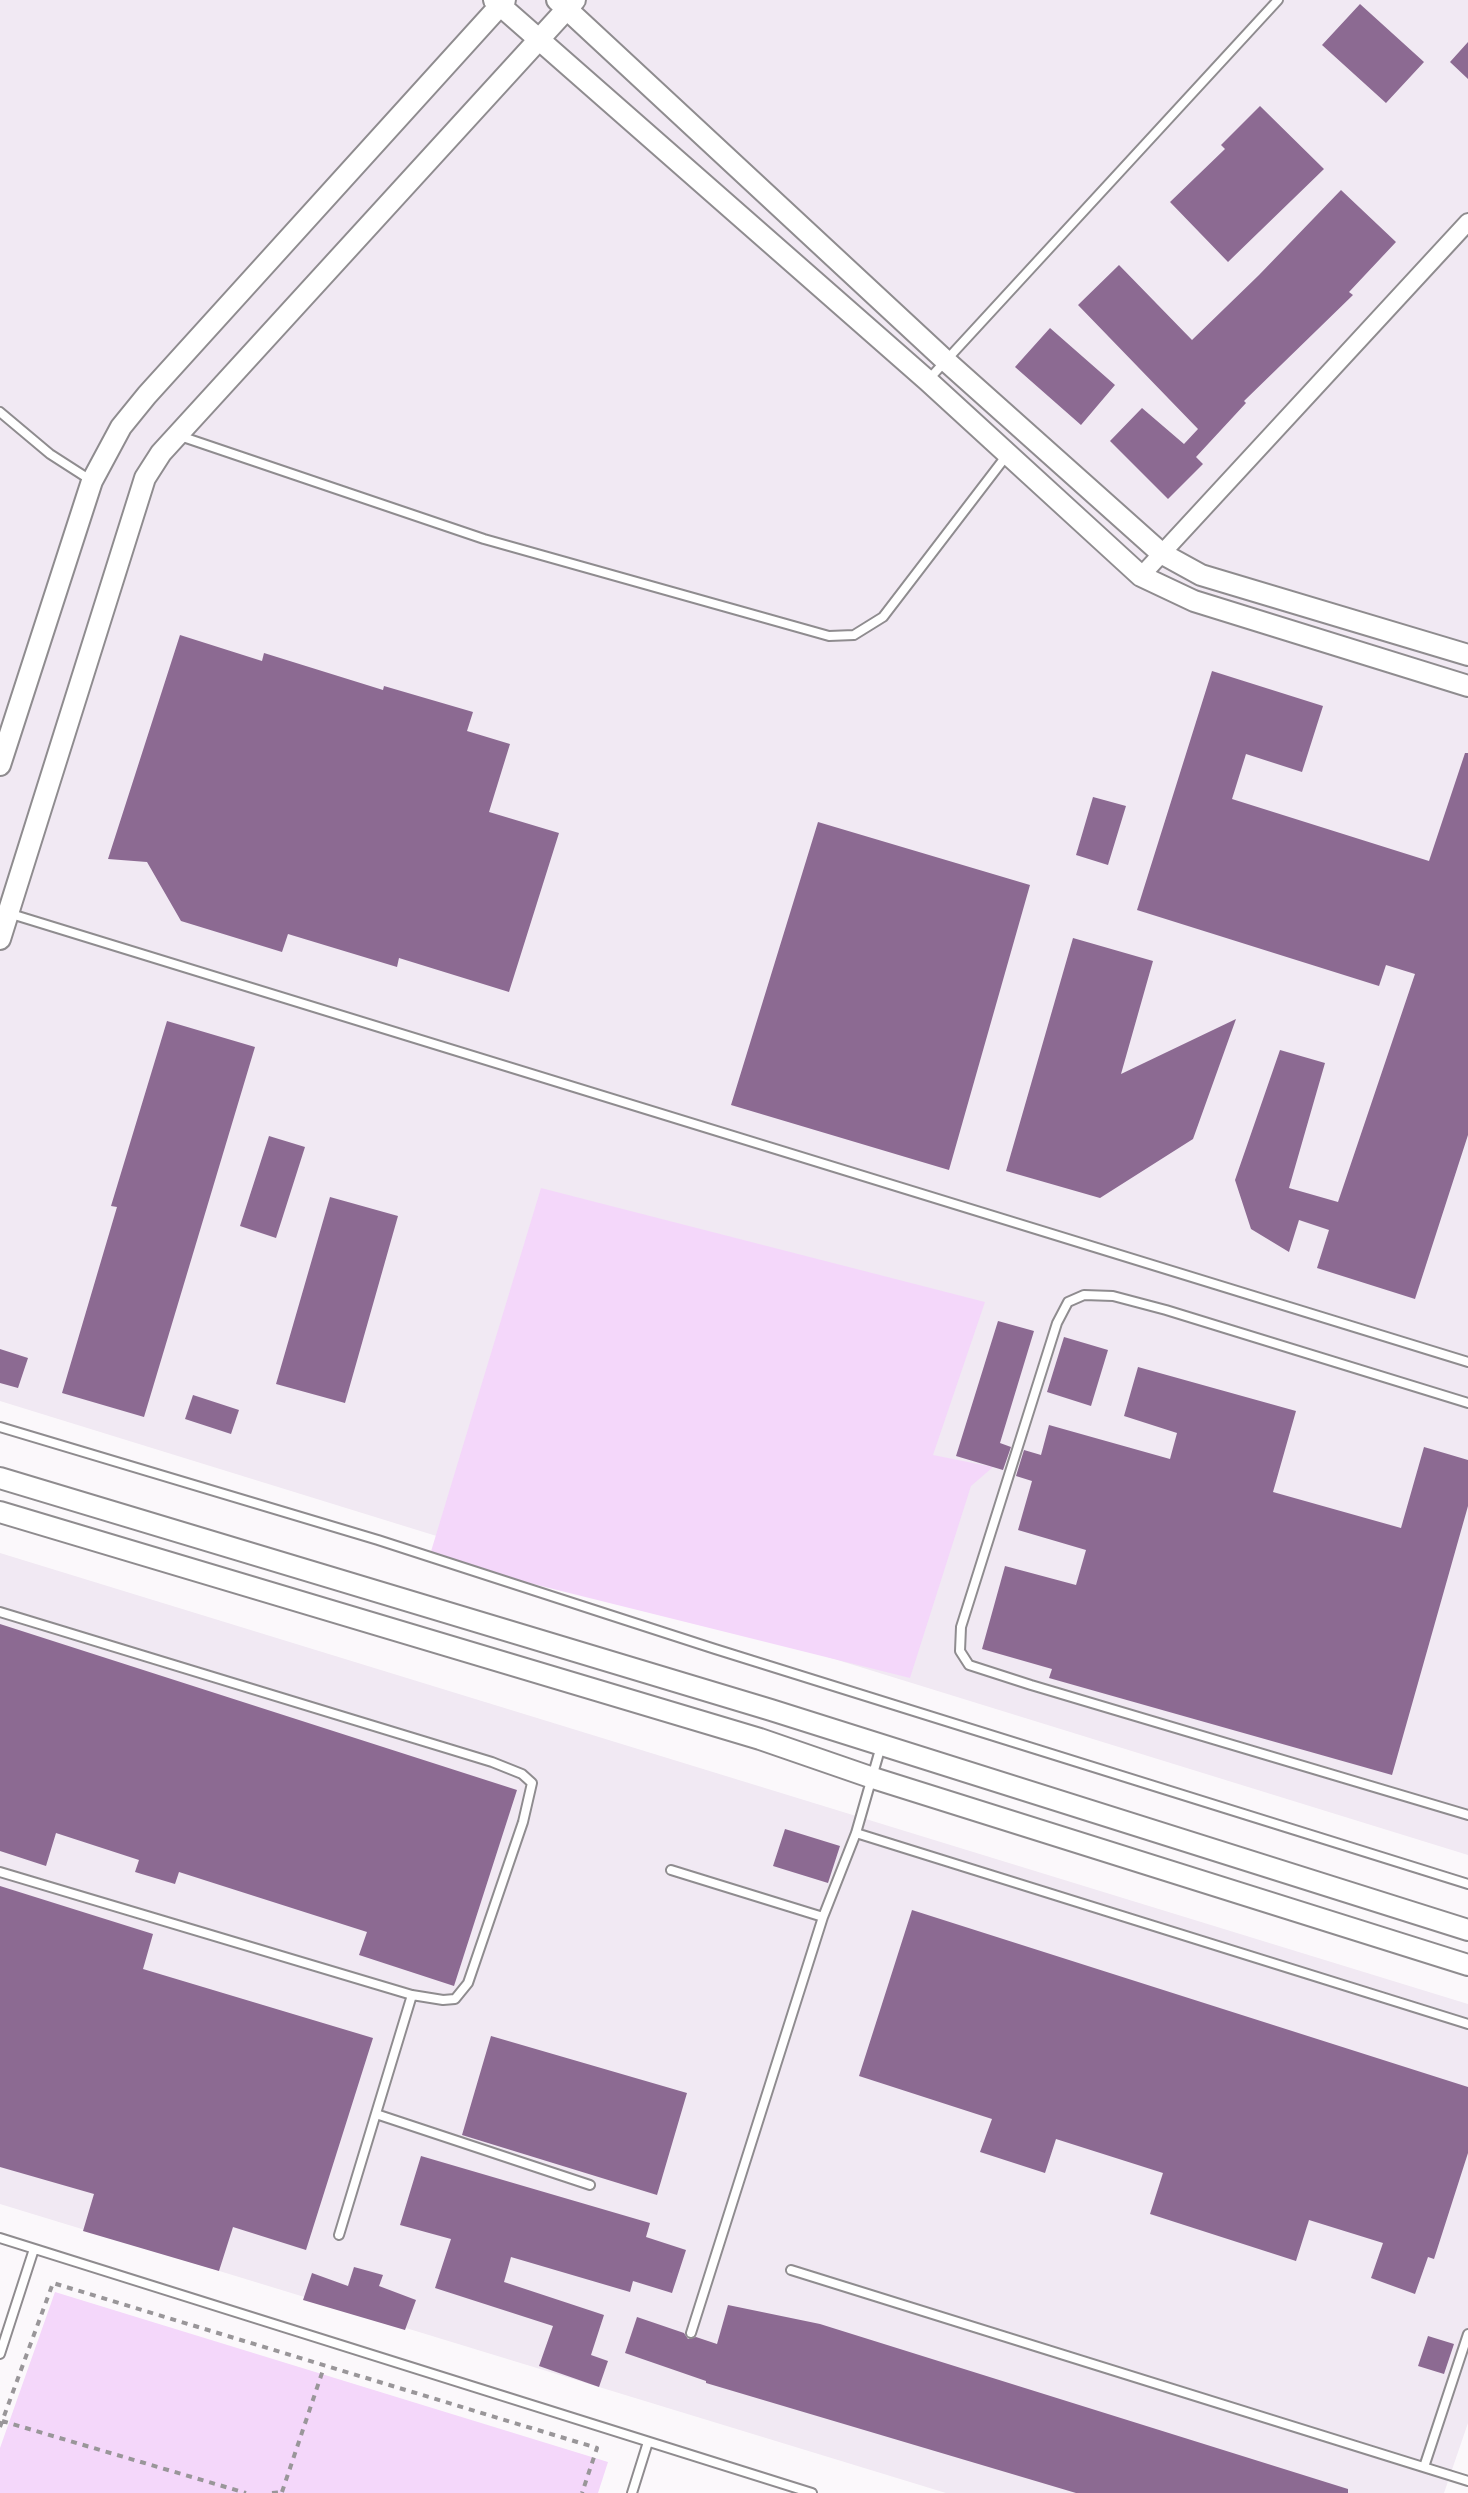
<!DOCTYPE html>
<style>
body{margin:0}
canvas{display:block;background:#fbf8fb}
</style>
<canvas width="1468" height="2493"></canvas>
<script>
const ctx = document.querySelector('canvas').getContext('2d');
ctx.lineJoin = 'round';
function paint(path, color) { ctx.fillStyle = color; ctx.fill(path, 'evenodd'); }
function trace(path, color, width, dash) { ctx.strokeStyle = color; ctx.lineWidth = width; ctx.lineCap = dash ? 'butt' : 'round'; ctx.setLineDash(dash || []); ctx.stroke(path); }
const built = new Path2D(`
 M0,0H1468V1855L0,1401Z
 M0,1553L1468,2004V2423L1444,2493H946L0,2204Z`);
const green = new Path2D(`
 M541,1188L985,1302L933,1455L993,1467L971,1486L910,1678L429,1558Z
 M55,2292L608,2462L598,2493H0V2448Z`);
const building = new Path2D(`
 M1360,4L1424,62L1386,103L1322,45Z
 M1468,42V79L1450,62Z
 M1260,106L1324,169L1228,262L1170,202L1225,149L1221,145Z
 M1341,190L1396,242L1349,292L1353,295L1244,401L1246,403L1196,457L1203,464L1168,499L1110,441L1142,408L1184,444L1198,429L1078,305L1119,265L1192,340L1259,275Z
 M1050,328L1115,385L1081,425L1015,367Z
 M180,635L262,661L264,653L383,690L384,686L473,712L467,731L510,744L489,812L559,833L509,992L399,958L397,967L288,934L282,952L181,921L147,862L108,859Z
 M1212,671L1323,706L1302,772L1246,754L1232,799L1429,861L1465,753H1468V1135L1415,1299L1317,1268L1329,1230L1299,1220L1289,1252L1251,1229L1235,1180L1280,1050L1325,1063L1289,1188L1338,1202L1415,974L1386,965L1379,986L1137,910Z
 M1093,797L1126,806L1108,865L1076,855Z
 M818,822L1030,885L949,1170L731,1105Z
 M1073,938L1153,961L1121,1074L1236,1019L1193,1139L1100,1198L1006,1171Z
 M167,1021L255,1047L144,1417L62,1393L117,1207L111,1206Z
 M269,1136L305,1147L276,1238L240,1226Z
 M330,1197L398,1216L345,1403L276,1384Z
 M998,1321L1034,1331L1000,1443L1011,1447L1003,1470L956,1456Z
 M1064,1337L1108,1350L1091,1406L1047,1392Z
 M0,1349L28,1358L18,1388L0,1383Z
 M1138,1367L1296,1411L1273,1492L1401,1528L1424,1447L1468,1460V1506L1392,1775L1049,1678L1052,1669L982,1649L1005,1566L1076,1585L1086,1550L1018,1530L1032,1481L1016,1476L1024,1450L1041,1455L1049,1425L1170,1459L1177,1433L1124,1416Z
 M193,1395L239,1410L231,1434L185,1419Z
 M0,1624L517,1790L454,1986L359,1955L367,1932L179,1872L175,1884L135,1872L139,1860L56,1833L46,1866L0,1851Z
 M785,1829L840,1846L828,1883L773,1866Z
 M0,1886L153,1934L143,1969L373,2038L306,2250L233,2227L219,2271L83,2231L94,2194L0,2167Z
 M912,1910L1468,2087V2153L1434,2259L1428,2257L1415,2294L1371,2278L1383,2243L1309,2220L1296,2261L1150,2214L1163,2173L1056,2139L1045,2173L980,2152L992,2119L859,2076Z
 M491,2036L687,2093L657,2195L462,2135Z
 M421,2156L650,2223L646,2237L686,2250L672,2293L633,2281L630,2292L511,2257L504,2282L604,2315L591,2355L608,2361L599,2387L539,2366L553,2326L435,2288L451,2239L400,2225Z
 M354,2267L383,2275L379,2286L416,2300L405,2330L303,2300L312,2273L348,2286Z
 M728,2305L820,2324L1348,2489V2493H1076L706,2383V2381L625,2353L637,2317L684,2333L688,2339L696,2337L717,2344Z
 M1428,2336L1454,2344L1444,2374L1418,2366Z`);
const path = new Path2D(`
 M2,2421L246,2493
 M0,2427L53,2283L597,2448L582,2493
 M282,2492L324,2367
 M272,2493L282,2492`);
const service = new Path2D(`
 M929,379L1278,0
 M0,412L50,454L92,481
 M180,436L484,539L829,636L854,635L883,617L1007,455
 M8,913L1468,1362
 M1468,1403L1166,1310L1113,1296L1084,1295L1068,1302L1057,1323L961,1627L960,1651L969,1665L1031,1685L1468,1815
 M0,1427L378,1540L715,1649L1468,1884
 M0,1612L492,1762L522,1774L532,1783L523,1822L468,1983L455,1999L443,2000L412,1995L0,1872
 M856,1833L1468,2024
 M671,1870L823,1917
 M376,2114L590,2185
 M339,2235L412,1995
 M0,2238L812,2493
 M791,2270L1468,2481
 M691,2333L823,1917L856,1833L881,1746
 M0,2354L34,2249
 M1424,2467L1468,2334
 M632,2493L648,2442`);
const minor = new Path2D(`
 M1141,576L1468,222`);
const tertiary = new Path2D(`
 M494,0L928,381L1141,576L1194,601L1468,686
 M557,0L946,361L1161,553L1201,575L1468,655
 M0,765L92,481L121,427L147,395L505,0
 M0,939L145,478L161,453L575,0
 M0,1478L771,1710L1468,1930
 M0,1512L760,1739L873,1778L1468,1965`);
paint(built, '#f1e9f3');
paint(green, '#f4d7fa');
paint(building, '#8c6a92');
trace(service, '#8f8c8f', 12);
trace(minor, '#8f8c8f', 20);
trace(tertiary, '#8f8c8f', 24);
trace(path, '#999699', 4, [6, 6]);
trace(service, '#fff', 8);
trace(minor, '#fff', 16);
trace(tertiary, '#fff', 20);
</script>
